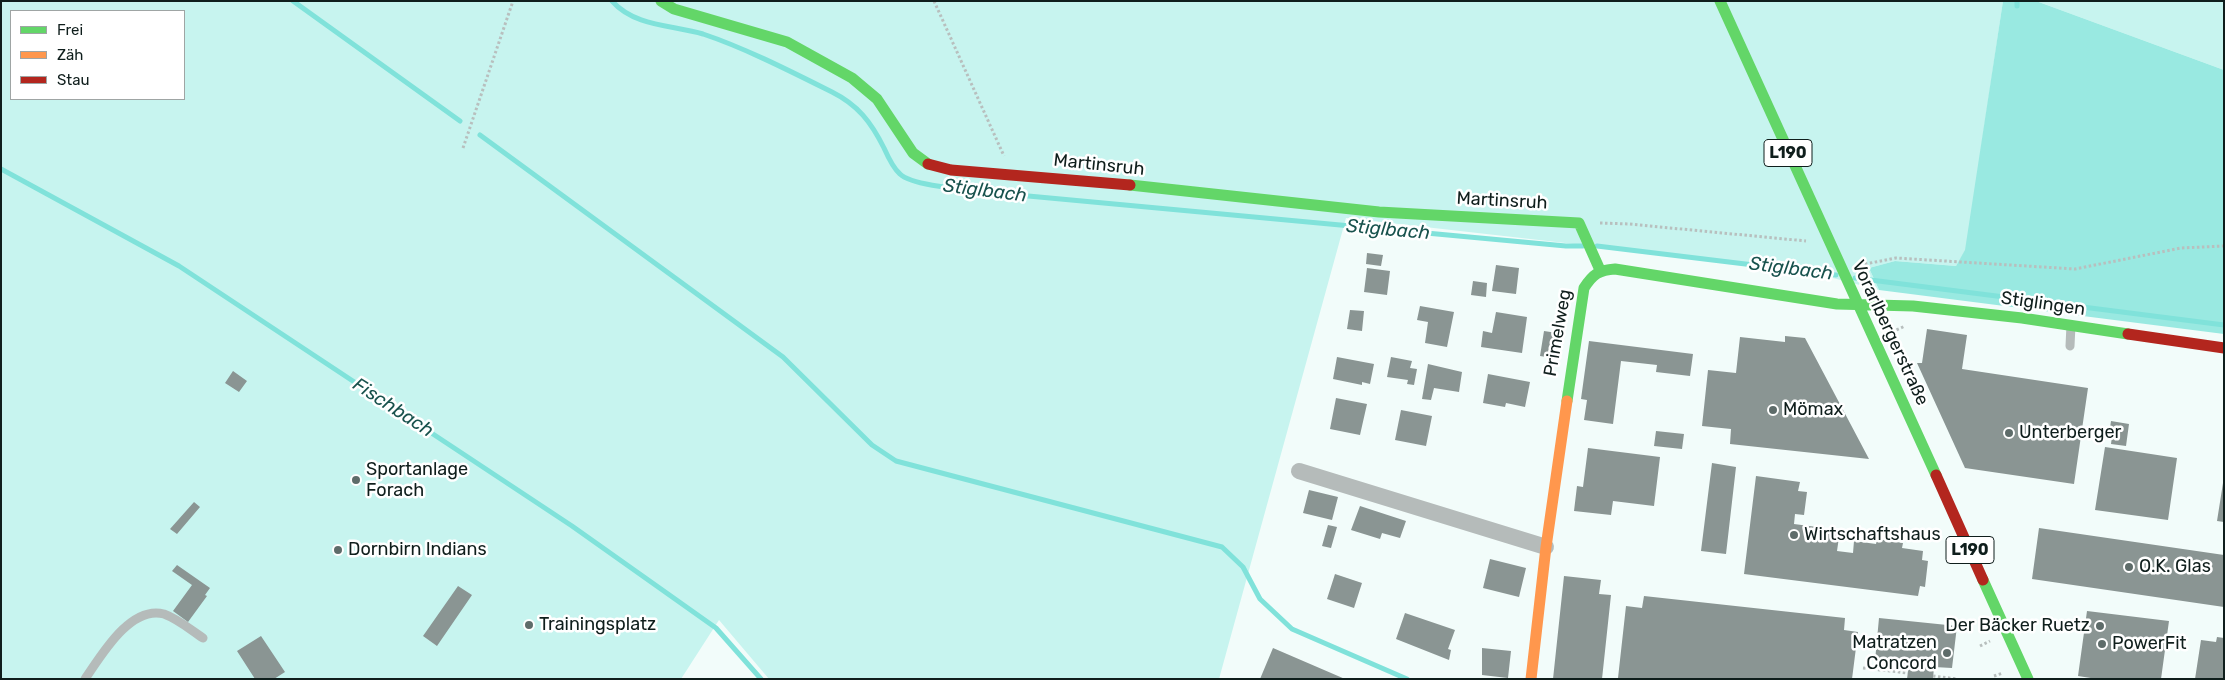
<!DOCTYPE html>
<meta charset="utf-8">
<style>
body{margin:0}
#map{position:relative;width:2225px;height:680px;overflow:hidden;background:#f2fcfa;font-family:Rubik,sans-serif}
canvas{display:block}
.frame{position:absolute;inset:0;border:2px solid #0f1e1c;pointer-events:none}
.legend{position:absolute;left:10px;top:10px;width:175px;height:90px;box-sizing:border-box;background:#fff;border:1px solid #9fa5a4;margin:0;padding:6px 9px;list-style:none;font-size:15px;color:#0f1e1c}
.legend li{display:flex;align-items:center;gap:10px;height:25px}
.legend b{width:25px;border:1px solid #9fa5a4}
</style>
<div id="map">
<canvas width="2225" height="680"></canvas>
<div class="frame"></div>
<ul class="legend">
<li><b style="height:6px;background:#63d668"></b>Frei</li>
<li><b style="height:6px;background:#ff974d"></b>Zäh</li>
<li><b style="height:6px;background:#b3261e"></b>Stau</li>
</ul>
</div>
<script>
const ctx = document.querySelector('canvas').getContext('2d');
ctx.lineJoin = 'round';
function paint(path, color) { ctx.fillStyle = color; ctx.fill(path, 'evenodd'); }
function trace(path, color, width, dash) { ctx.strokeStyle = color; ctx.lineWidth = width; ctx.lineCap = dash ? 'butt' : 'round'; ctx.setLineDash(dash || []); ctx.stroke(path); }
function write(font, color, halo, rows, align = 'center') {
  ctx.font = font + ' Rubik,sans-serif'; ctx.lineWidth = 5; ctx.setLineDash([]); ctx.textBaseline = 'middle'; ctx.strokeStyle = halo; ctx.fillStyle = color; for (const [text, x, y, turn = 0] of rows) {
    ctx.save(); ctx.translate(x, y); ctx.rotate((+turn || 0) * Math.PI / 180); ctx.textAlign = isNaN(turn) ? turn : align; if (halo) ctx.strokeText(text, 0, 0); ctx.fillText(text, 0, 0); ctx.restore();
  }
}
const green = new Path2D(`
 M1,1H2003L1966,250L1956,266L1895,261L1869,268L1879,290L1802,270L1346,218L1219,679H769L719,620L681,679H1ZM11,11H184V99H11Z
 M2036,1H2224V70Z`);
const forest = new Path2D(`
 M2003,1H2036L2224,70V334L1879,290L1869,268L1895,261L1956,266L1965,250Z`);
const stream = new Path2D(`
 M293,1L460,121
 M612,1C635,27 673,25 703,34C745,48 792,72 832,92C858,105 871,122 884,148C888,157 893,168 900,174C913,187 976,190 996,193L1566,246H1583
 M2017,1V6
 M480,135L783,357L872,445L896,461L1222,547L1243,567L1260,599L1292,629L1407,679
 M1,169L179,266L572,526L716,628L761,679
 M1597,246L1836,275
 M1855,278L2224,325`);
const building = new Path2D(`
 M1367,253L1383,255L1381,266L1366,264Z
 M1496,265L1519,268L1516,294L1492,291Z
 M1367,268L1390,271L1387,295L1364,292Z
 M1473,281L1487,283L1486,297L1471,295Z
 M1420,306L1454,312L1447,347L1425,343L1428,322L1417,320Z
 M1350,310L1364,311L1362,331L1347,329Z
 M1496,312L1527,317L1522,353L1481,347L1483,331L1492,333Z
 M1927,329L1967,335L1962,369L2088,388L2074,484L1965,468L1917,363H1922Z
 M1544,331L1557,333L1553,358L1540,356Z
 M1785,336L1805,338L1869,459L1730,444L1731,429L1702,426L1708,370L1736,373L1740,337L1785,342Z
 M1589,341L1693,354L1690,376L1656,372L1657,365L1621,361L1613,424L1584,420L1587,400L1581,399Z
 M1337,357L1374,364L1370,384L1362,382V385L1333,379Z
 M1391,357L1412,361L1410,368L1417,369L1414,385L1407,384L1408,380L1387,377Z
 M1428,364L1462,372L1459,392L1434,388L1431,400L1422,399Z
 M233,371L247,381L239,392L225,383Z
 M1488,374L1530,382L1525,407L1506,403L1505,407L1483,403Z
 M1336,398L1367,404L1360,435L1330,429Z
 M1401,410L1432,416L1426,446L1395,440Z
 M2111,421L2129,424L2126,446L2111,444L2112,436L2109,435Z
 M1656,431L1684,434L1682,449L1654,446Z
 M2105,447L2177,458L2168,520L2095,510Z
 M1588,448L1660,457L1654,506L1613,501L1611,515L1574,511L1577,486L1583,487Z
 M1712,463L1736,467L1726,554L1701,551Z
 M1756,476L1800,482L1798,491L1807,492L1804,515L1795,514L1794,524L1840,530L1837,551L1853,553L1854,541L1876,544L1877,539L1903,543L1902,548L1923,551L1922,560L1928,561L1925,587L1920,586L1918,596L1744,574Z
 M2223,483H2224V522L2217,521Z
 M1309,490L1338,497L1332,520L1303,513Z
 M194,502L200,507L177,534L170,529Z
 M1360,506L1406,521L1400,538L1382,533L1380,539L1351,530Z
 M1328,525L1337,527L1331,548L1322,546Z
 M2039,528L2224,555V607L2032,579Z
 M1490,559L1526,568L1519,597L1483,588Z
 M177,565L210,588L205,595L207,596L188,622L173,611L192,585L172,571Z
 M1335,574L1362,583L1354,608L1327,599Z
 M1564,576L1601,580L1599,594L1611,595L1602,679H1553Z
 M458,586L472,595L437,646L423,636Z
 M1644,596L1845,618L1844,630L1858,632L1852,679L1618,678L1626,606L1642,608Z
 M2087,611L2169,621L2161,679H2097L2078,676Z
 M1405,613L1455,630L1448,649L1451,650L1449,660L1396,639Z
 M1879,618L1957,626L1952,668L1934,667L1933,679H1907L1909,664L1875,661Z
 M261,636L285,672L274,679H255L237,651Z
 M2217,637L2224,638V679H2195L2201,640L2216,642Z
 M1273,648L1345,679H1260Z
 M1482,648L1511,651L1508,678L1482,675Z`);
const path = new Path2D(`
 M934,1L1004,156
 M463,148L513,1
 M1600,223L1629,224L1806,241
 M1860,265L1896,258L2075,269L2181,248L2224,246
 M1892,332L1905,326
 M1980,646L1990,641
 M1863,668L1908,673
 M1933,676L1957,679
 M1994,676L2003,673`);
const lane = new Path2D(`
 M2070,346L2071,325
 M85,679C101,656 130,605 164,614C178,619 191,630 203,638`);
const street = new Path2D(`
 M1299,471L1546,547`);
const fast = new Path2D(`
 M661,1L674,9L787,42L852,78L877,99L913,153L928,164
 M1720,1L1936,475
 M1130,185L1379,212L1579,223L1600,270
 M1567,401L1584,288C1593,274 1599,270 1615,269L1837,304L1913,306L2022,318L2128,334
 M1983,580L2028,679`);
const slow = new Path2D(`
 M1531,679L1546,547L1567,401`);
const jam = new Path2D(`
 M928,164L951,170L1130,185
 M2128,334L2224,348
 M1936,475L1983,580`);
const markers = [
 [1773,410,5,"#5e6c6a"],
 [2009,433,5,"#5e6c6a"],
 [356,480,5,"#5e6c6a"],
 [1794,535,5,"#5e6c6a"],
 [338,550,5,"#5e6c6a"],
 [2129,567,5,"#5e6c6a"],
 [529,625,5,"#5e6c6a"],
 [2100,626,5,"#5e6c6a"],
 [2102,644,5,"#5e6c6a"],
 [1947,653,5,"#5e6c6a"]
];
const shields = [
 [1788,153,48],
 [1970,550,48]
];
const shieldNames = [
 ["L190",1788,153],
 ["L190",1970,550]
];
const streetNames = [
 ["Martinsruh",1099,165,6],
 ["Martinsruh",1502,201,3],
 ["Stiglingen",2043,304,8],
 ["Primelweg",1558,333,-80],
 ["Vorarlbergerstraße",1890,333,65]
];
const poiNames = [
 ["Mömax",1783,410],
 ["Unterberger",2019,433],
 ["Sportanlage",366,470],
 ["Forach",366,491],
 ["Wirtschaftshaus",1804,535],
 ["Dornbirn Indians",348,550],
 ["O.K. Glas",2139,567],
 ["Trainingsplatz",539,625],
 ["Der Bäcker Ruetz",2090,626,"right"],
 ["Matratzen",1937,643,"right"],
 ["Concord",1937,664,"right"],
 ["PowerFit",2112,644]
];
const waterNames = [
 ["Stiglbach",985,191,7],
 ["Stiglbach",1388,230,5],
 ["Stiglbach",1791,269,7],
 ["Fischbach",393,408,33]
];
paint(green, '#c7f4ef');
paint(forest, '#99e9e1');
trace(stream, '#80e2da', 5);
paint(building, '#8a9593');
trace(path, '#b8bfbe', 3, [2.5, 2.5]);
trace(lane, '#b5bbba', 9);
trace(street, '#b5bbba', 16);
trace(fast, '#63d668', 11);
trace(slow, '#ff974d', 11);
trace(jam, '#b3261e', 11);
for (const [x, y, r, color] of markers) { const dot = new Path2D(); dot.arc(x, y, r, 0, 2 * Math.PI); ctx.fillStyle = color; ctx.fill(dot); trace(dot, '#fff', 2); }
for (const [x, y, w] of shields) { const box = new Path2D(); box.roundRect(x - w / 2, y - 13.5, w, 27, 4); ctx.fillStyle = '#fff'; ctx.fill(box); trace(box, '#0f1e1c', 1); }
write('bold 16px', '#0f1e1c', null, shieldNames);
write('18px', '#0f1e1c', '#fff', streetNames);
write('18px', '#0f1e1c', '#fff', poiNames, 'left');
write('italic 19px', '#18524d', '#fff', waterNames);
</script>
